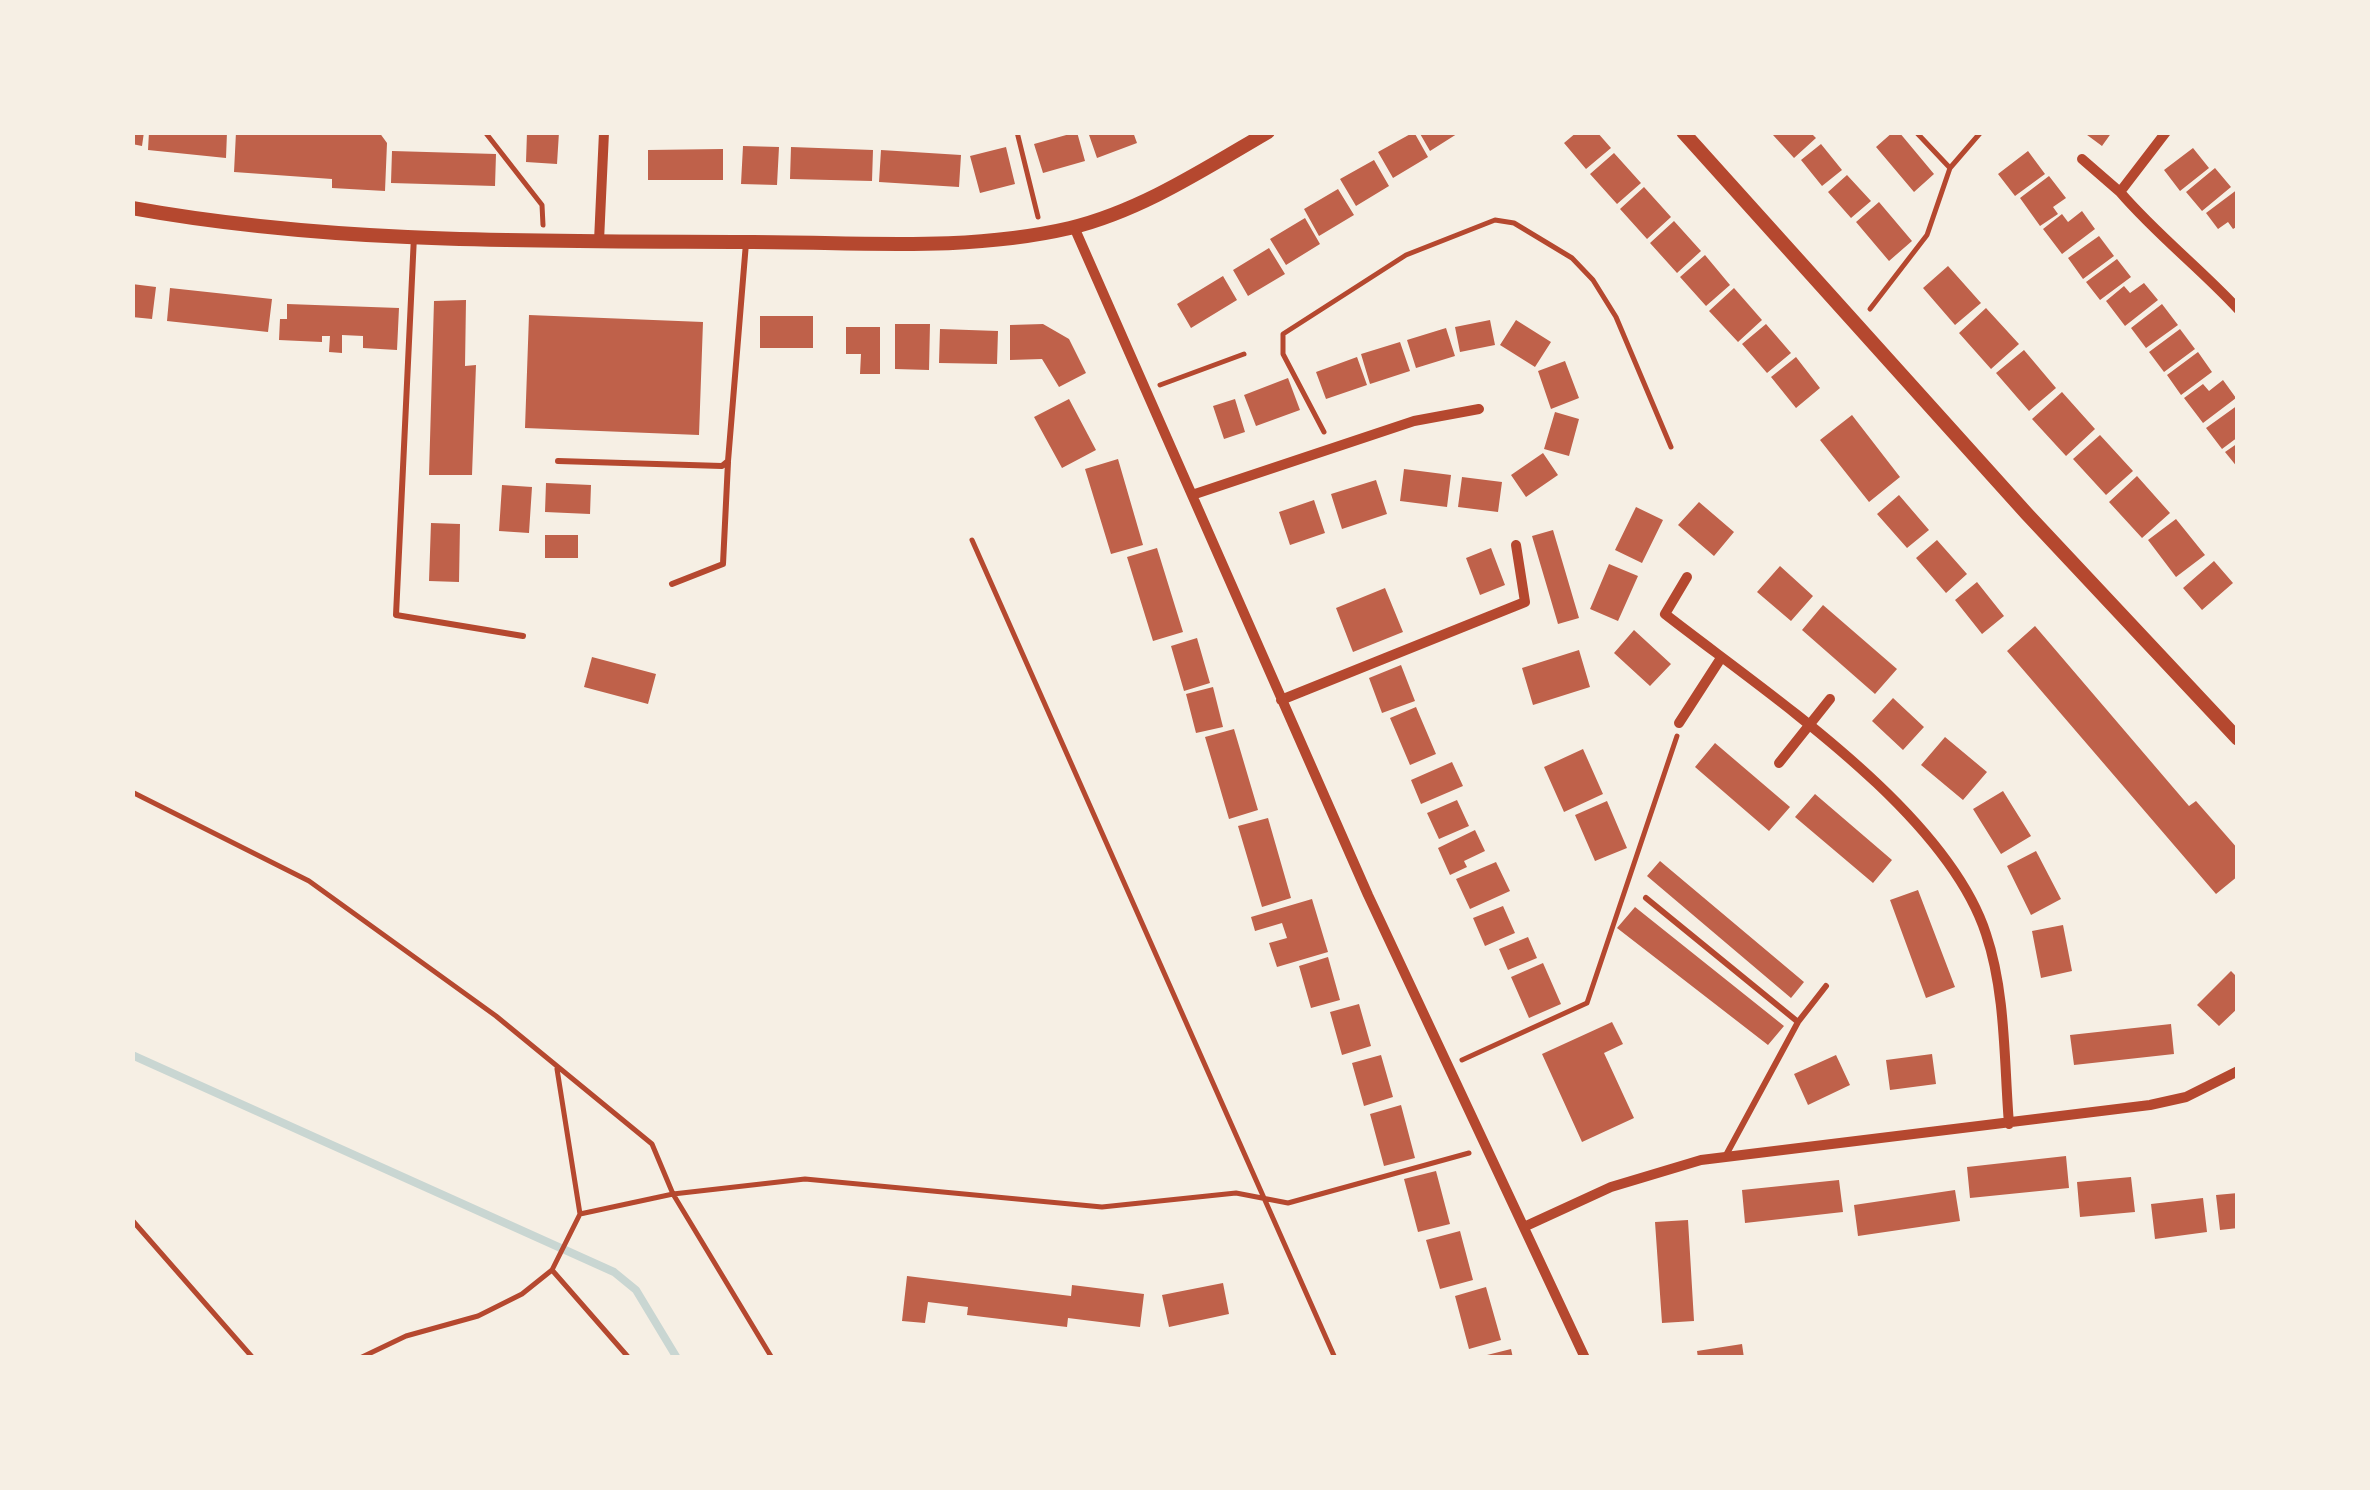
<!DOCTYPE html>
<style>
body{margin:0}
#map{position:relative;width:2370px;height:1490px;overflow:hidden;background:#f6efe4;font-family:"Sofia Sans Condensed",sans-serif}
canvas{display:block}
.frame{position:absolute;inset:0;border:135px solid #f6efe4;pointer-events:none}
</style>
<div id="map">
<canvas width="2370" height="1490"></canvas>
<div class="frame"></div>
</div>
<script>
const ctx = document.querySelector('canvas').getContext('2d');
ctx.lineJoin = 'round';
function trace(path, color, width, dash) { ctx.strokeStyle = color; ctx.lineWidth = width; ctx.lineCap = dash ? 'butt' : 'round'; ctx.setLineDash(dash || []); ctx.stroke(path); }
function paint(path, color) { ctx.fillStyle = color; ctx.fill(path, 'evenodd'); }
const stream = new Path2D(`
 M132,1055L614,1272L636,1290L677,1358`);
const building = new Path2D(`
 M132,132H144L142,146L132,144Z
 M149,132H227L226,158L148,150Z
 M236,132H379L387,143L385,191L332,188V179L234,172Z
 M527,132H559L557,164L526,162Z
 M1077,132L1085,161L1043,173L1034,144Z
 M1088,132H1133L1137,143L1097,158Z
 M1414,132L1428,157L1393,178L1378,152Z
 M1419,132H1460L1430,151Z
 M1577,132H1597L1611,148L1586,169L1564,143Z
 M1776,132H1810L1816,138L1794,158L1773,135Z
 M1893,132H1899L1934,174L1914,192L1876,147Z
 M2083,132H2112L2102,146Z
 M1821,144L1842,170L1822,186L1801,160Z
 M743,146L779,147L777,185L741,184Z
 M791,147L873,150L872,181L790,179Z
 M1006,147L1015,184L980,193L970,156Z
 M2193,148L2209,168L2180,191L2164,170Z
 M723,149V180H648V150Z
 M881,150L961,155L959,187L879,182Z
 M392,151L496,154L495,186L391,183Z
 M2028,151L2045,174L2015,196L1998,174Z
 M1614,153L1641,183L1617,204L1590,174Z
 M1374,160L1389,186L1356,206L1340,179Z
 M2215,168L2231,187L2202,211L2186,192Z
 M1847,175L1871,201L1851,218L1828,192Z
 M2049,176L2066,198L2053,207L2058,214L2040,226L2020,198Z
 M1644,187L1671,217L1647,239L1620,209Z
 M1338,189L1354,215L1319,236L1304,209Z
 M2238,189V226L2233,229L2228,222L2218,229L2206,213Z
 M1879,202L1912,241L1889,261L1856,222Z
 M2082,211L2095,229L2062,254L2043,229L2062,214L2068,222Z
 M1305,218L1320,244L1286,265L1270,239Z
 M1674,221L1701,251L1677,273L1650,243Z
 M2099,236L2114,256L2083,279L2068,258Z
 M1269,248L1285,274L1248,296L1233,270Z
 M1705,255L1730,285L1706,306L1680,277Z
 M2117,259L2131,277L2100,300L2086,282Z
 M1948,266L1981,303L1955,325L1923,288Z
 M1223,276L1237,300L1191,328L1177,304Z
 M2144,283L2158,300L2125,326L2106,301L2124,286L2130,293Z
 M132,284L156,287L152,319L132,317Z
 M170,288L272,299L268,332L167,321Z
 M1734,288L1762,320L1738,342L1709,311Z
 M466,300L465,366L476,365L472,475H429L434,301Z
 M287,304L399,308L397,350L363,348V336L342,335V353L329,352L330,336H322V342L279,340L280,319H287Z
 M2162,304L2178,325L2146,348L2131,328Z
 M1986,308L2019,344L1991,369L1959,333Z
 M529,315L703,322L699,435L525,428Z
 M760,316H813V348H760Z
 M1490,320L1495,345L1460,352L1455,327Z
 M1516,320L1551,342L1535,367L1500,345Z
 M895,324H930L929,370L895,369Z
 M1043,324L1069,339L1086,373L1059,387L1042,359L1010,360V325Z
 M1766,324L1791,353L1767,373L1742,344Z
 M846,327H880V374H860L861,354H846Z
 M1446,328L1455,356L1416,368L1407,340Z
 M940,329L998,331L997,364L939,363Z
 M2180,329L2195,349L2164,372L2149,352Z
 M1400,342L1410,371L1370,384L1361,354Z
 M2024,350L2056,388L2029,411L1996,373Z
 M2198,352L2212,372L2181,395L2167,375Z
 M1357,357L1367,385L1326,399L1316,372Z
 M1796,357L1820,388L1796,408L1771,377Z
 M1565,361L1579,398L1551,409L1538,371Z
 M1288,378L1300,410L1256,426L1244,395Z
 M2223,380L2236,398L2203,423L2184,398L2203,384L2209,391Z
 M2062,392L2095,429L2066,456L2032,419Z
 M1069,399L1096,450L1062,468L1034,417Z
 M1235,399L1245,432L1224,439L1213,406Z
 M2238,405V437L2222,449L2206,428Z
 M1555,412L1579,419L1569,456L1544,449Z
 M1852,415L1900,477L1869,502L1820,440Z
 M2100,435L2133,471L2106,495L2073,459Z
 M2238,443V468L2225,452Z
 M1543,453L1558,475L1526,497L1511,475Z
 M1118,459L1143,545L1111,554L1085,469Z
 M1404,469L1451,475L1447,507L1400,501Z
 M2137,476L2170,513L2142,538L2109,502Z
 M1462,477L1502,482L1498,512L1458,507Z
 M1376,480L1387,514L1342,529L1331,494Z
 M546,483L591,485L590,514L545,512Z
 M502,485L532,487L529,533L499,531Z
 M1899,495L1929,530L1907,548L1877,514Z
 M1314,500L1325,533L1290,545L1279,512Z
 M1699,502L1734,532L1714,556L1678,525Z
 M1636,507L1663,520L1642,563L1615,550Z
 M2176,519L2205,555L2176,577L2148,540Z
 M431,523L460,524L459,582L429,581Z
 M1553,530L1579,618L1558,624L1532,536Z
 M545,535H578V558H545Z
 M1937,540L1967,574L1946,593L1916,558Z
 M1157,548L1183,632L1153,641L1127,557Z
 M1491,548L1505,585L1480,595L1466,558Z
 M2214,561L2233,583L2202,610L2183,588Z
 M1609,564L1638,576L1618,621L1590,609Z
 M1780,566L1813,596L1791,621L1757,592Z
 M1977,582L2004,616L1982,634L1955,600Z
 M1385,588L1403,632L1353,652L1336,608Z
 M1823,605L1897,669L1875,694L1802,630Z
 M2035,626L2189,806L2196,801L2238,849V876L2216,894L2007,651Z
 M1634,630L1671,664L1650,686L1614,653Z
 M1197,638L1210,683L1184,691L1171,646Z
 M1579,650L1590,687L1533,705L1522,668Z
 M592,657L656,674L648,704L584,687Z
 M1401,665L1415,701L1382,713L1369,678Z
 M1213,687L1223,727L1196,733L1186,694Z
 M1893,698L1924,727L1903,750L1872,721Z
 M1416,707L1436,754L1410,765L1390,718Z
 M1234,729L1258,810L1229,819L1205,737Z
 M1945,737L1987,772L1963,800L1921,765Z
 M1715,743L1790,807L1769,831L1695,767Z
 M1583,749L1603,794L1564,812L1544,767Z
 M1452,762L1463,786L1421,804L1411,780Z
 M2003,791L2031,836L2001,854L1973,809Z
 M1815,794L1892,860L1873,883L1795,817Z
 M1457,800L1469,826L1439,839L1427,813Z
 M1607,801L1627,848L1595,861L1575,815Z
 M1268,818L1291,898L1262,907L1238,826Z
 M1475,830L1485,851L1464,861L1467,867L1450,875L1438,848Z
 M2036,851L2061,899L2031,915L2007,866Z
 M1660,861L1804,982L1791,998L1647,876Z
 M1496,862L1510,891L1470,909L1456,879Z
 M1918,890L1955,987L1926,998L1890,900Z
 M1312,899L1328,952L1277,967L1269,943L1287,938L1282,923L1255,931L1251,917Z
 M1503,906L1515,933L1485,946L1473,918Z
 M1635,907L1784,1026L1768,1045L1617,928Z
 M2063,925L2072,971L2041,978L2032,931Z
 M1528,937L1537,958L1508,970L1499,949Z
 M1328,957L1340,1000L1311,1008L1299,966Z
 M1543,963L1561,1004L1529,1018L1511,977Z
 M2231,971L2238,978V1008L2219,1026L2197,1005Z
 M1359,1004L1371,1046L1342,1055L1330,1012Z
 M1612,1022L1623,1044L1604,1053L1634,1118L1582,1142L1542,1054Z
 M2171,1024L2174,1054L2074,1065L2070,1035Z
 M1932,1054L1936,1084L1890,1090L1886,1060Z
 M1381,1055L1393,1097L1364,1106L1352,1063Z
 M1836,1055L1850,1085L1808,1105L1794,1074Z
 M1401,1105L1415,1158L1384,1166L1370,1114Z
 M2066,1156L2069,1188L1970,1198L1967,1167Z
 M1436,1171L1450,1224L1418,1232L1404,1179Z
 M2131,1177L2135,1212L2080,1217L2077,1182Z
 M1839,1180L1843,1212L1745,1223L1742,1190Z
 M1955,1190L1960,1221L1858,1236L1854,1205Z
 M2238,1193V1228L2220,1230L2216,1195Z
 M2203,1198L2207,1232L2155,1239L2151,1204Z
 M1688,1220L1694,1321L1662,1323L1655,1222Z
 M1460,1231L1473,1280L1440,1289L1426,1240Z
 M907,1276L1071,1296L1072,1285L1144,1294L1140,1327L1068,1318L1067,1327L967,1315L968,1307L928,1302L925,1323L902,1321Z
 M1223,1283L1229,1314L1169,1327L1162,1295Z
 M1486,1287L1501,1340L1469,1349L1455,1296Z
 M1742,1344L1744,1358H1698L1697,1351Z
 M1511,1349L1513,1358H1483V1356Z`);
const path = new Path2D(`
 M485,132L542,205L543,225
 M1017,132L1038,217
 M1950,168L1981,132
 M1870,309L1927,235L1950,168L1916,132
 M1160,385L1244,354
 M1324,432L1283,354V334L1406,255L1495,220L1514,223L1572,258L1593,280L1616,317L1671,447
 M972,540L1335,1358
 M132,792L309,881L496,1016L652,1144L673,1194L772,1358
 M1462,1060L1587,1003L1677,736
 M557,1069L580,1214
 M132,1220L253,1358
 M552,1270L629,1358
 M360,1358L406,1336L478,1316L522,1294L552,1270L580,1214L673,1194L805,1179L1102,1207L1236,1193L1288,1203L1469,1153`);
const service = new Path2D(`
 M414,236L396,615L523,636
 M558,461L722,466L728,461L746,243
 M672,584L723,564L728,462
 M1646,898L1798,1022L1826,986
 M1725,1157L1798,1022`);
const minor = new Path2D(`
 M2166,132L2120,192C2157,235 2200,268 2238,309
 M2082,159L2120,192
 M1074,227L1368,895L1585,1358
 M599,241L604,132
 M1192,495L1414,421L1479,409
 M1687,577L1665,614C1766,693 1946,811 1986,934C2006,993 2004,1063 2009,1124
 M1281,700L1525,602L1516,545
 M1679,723L1721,658
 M1779,763L1830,699
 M1526,1226L1611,1187L1701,1160L2150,1105L2186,1097L2238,1071`);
const tertiary = new Path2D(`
 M1683,132L2027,514L2238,739
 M132,208C335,245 547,241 753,242C858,242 967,252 1070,228C1141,211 1206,168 1268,132`);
trace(stream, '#c9d6d2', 8);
paint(building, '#bf614a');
trace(path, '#b5482f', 5);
trace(service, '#b5482f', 6);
trace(minor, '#b5482f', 10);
trace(tertiary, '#b5482f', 14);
</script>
